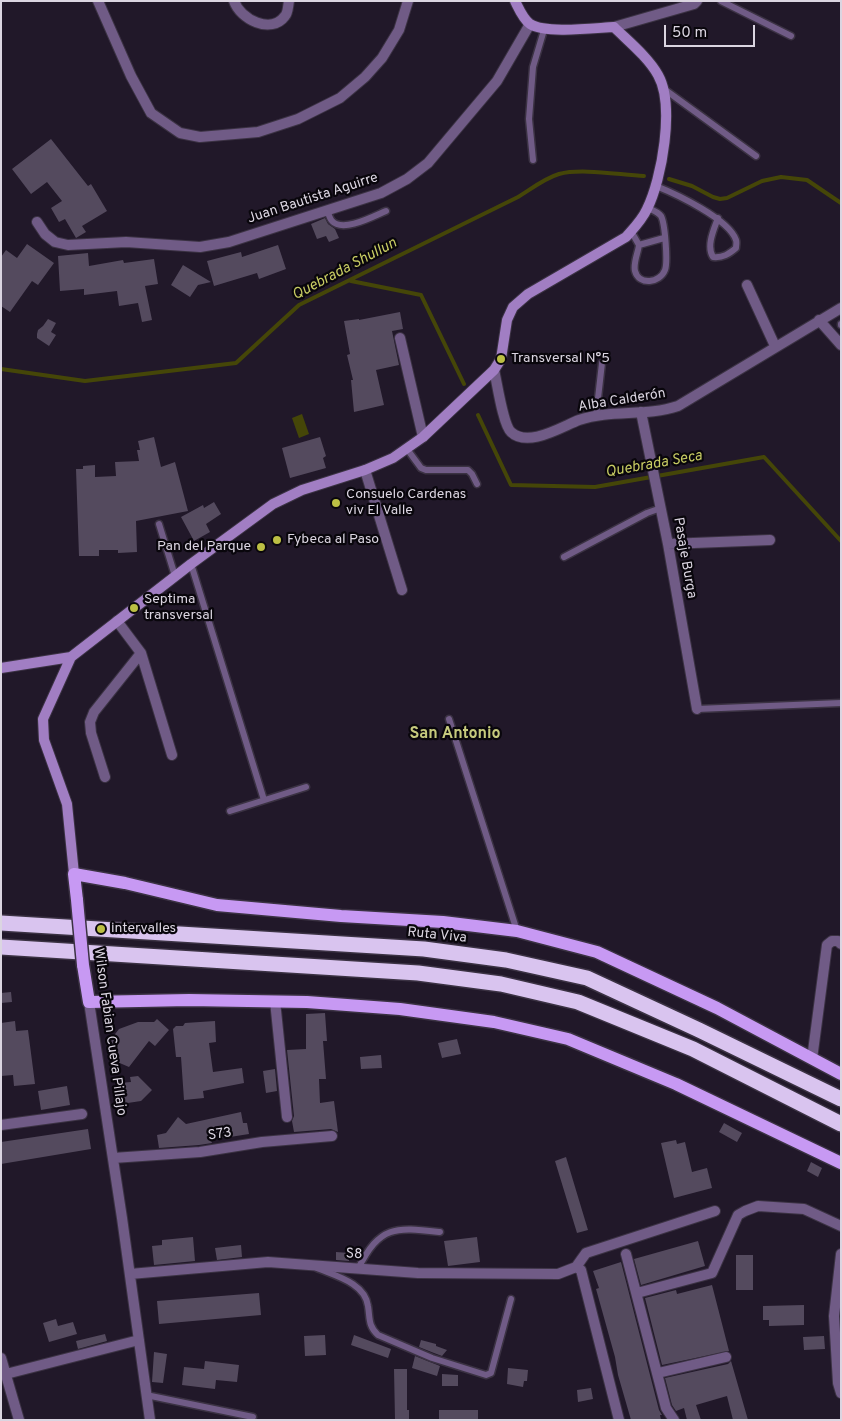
<!DOCTYPE html>
<meta charset="utf-8">
<style>
body{margin:0}
#map{position:relative;width:842px;height:1421px;overflow:hidden;background:#211829;font-family:Overpass,sans-serif}
canvas{display:block}
.frame{position:absolute;inset:0;border:2px solid #dbd5e1;pointer-events:none}
.scale{position:absolute;left:664px;top:25px;width:91px;height:22px;box-sizing:border-box;border:2px solid #dbd5e1;border-top:0;padding-left:6px;font-size:15px;line-height:18px;white-space:nowrap;color:#dbd5e1;-webkit-text-stroke:4px #09060c;paint-order:stroke}
</style>
<div id="map">
<canvas width="842" height="1421"></canvas>
<div class="frame"></div>
<div class="scale">50 m</div>
</div>
<script>
const ctx = document.querySelector('canvas').getContext('2d');
ctx.lineJoin = 'round';
function paint(path, color) { ctx.fillStyle = color; ctx.fill(path, 'evenodd'); }
function trace(path, color, width, dash) { ctx.strokeStyle = color; ctx.lineWidth = width; ctx.lineCap = dash ? 'butt' : 'round'; ctx.setLineDash(dash || []); ctx.stroke(path); }
function write(font, color, halo, rows, align = 'center') {
  ctx.font = font + ' Overpass,sans-serif'; ctx.lineWidth = 4.5; ctx.setLineDash([]); ctx.textBaseline = 'middle'; ctx.strokeStyle = halo; ctx.fillStyle = color; for (const [text, x, y, turn = 0] of rows) {
    ctx.save(); ctx.translate(x, y); ctx.rotate((+turn || 0) * Math.PI / 180); ctx.textAlign = isNaN(turn) ? turn : align; if (halo) ctx.strokeText(text, 0, 0); ctx.fillText(text, 0, 0); ctx.restore();
  }
}
const water = new Path2D(`
 M302,414L309,434L299,438L292,418Z`);
const stream = new Path2D(`
 M669,179L692,186L713,197L720,199L727,198L762,181L781,177L807,180L841,203
 M351,281L421,295L464,384
 M1,369L85,381L236,363L299,305L518,197C531,189 545,178 559,174C582,168 620,175 644,176
 M478,415L511,485L595,487L764,457L841,541`);
const building = new Path2D(`
 M51,139L88,186L91,184L107,211L82,226L86,232L76,238L65,219L59,222L51,208L62,201L47,182L31,194L12,169Z
 M325,218L328,224L335,229L339,238L329,242L326,236L317,239L311,224Z
 M27,244L54,263L38,285L32,281L10,312L1,306V257L6,250L17,258Z
 M278,245L286,269L259,279L257,273L214,286L207,261L241,252L242,257Z
 M88,253L89,266L123,260L124,263L154,259L158,284L145,286L152,320L142,322L138,303L119,306L117,291L84,295V289L60,291L58,256Z
 M183,265L211,282L198,285L190,297L171,285Z
 M400,312L403,329L392,331L399,365L376,370L384,405L354,412L351,380H353L347,355L350,354L344,321L359,319V320Z
 M48,319L56,323L51,332L56,335L49,346L37,338V334L38,330L43,326Z
 M154,437L161,467L175,462L188,511L136,521L137,552L118,553V550H99V556H79L76,469H83V466L95,465V477L116,476L115,462L139,461L137,450H140L138,441Z
 M320,437L326,456L323,458L326,468L290,478L282,448Z
 M214,502L221,514L206,524L210,532L194,541L181,517L203,505L204,508Z
 M11,992L12,1002L1,1003V993Z
 M325,1013L327,1041H323L326,1079H319L320,1103L334,1101L338,1132L331,1129L294,1132L292,1121L294,1116L287,1050L306,1049V1014Z
 M157,1019L169,1030L155,1046L149,1041L129,1067L115,1061L109,1051L112,1038L119,1029L138,1022H154Z
 M15,1021L16,1031L28,1030L35,1084L14,1086L13,1075L1,1076V1023Z
 M215,1021L216,1042L209,1043L213,1072L242,1068L244,1083L203,1091L204,1098L184,1100L181,1057H176L173,1029L176,1026H183L185,1023Z
 M457,1039L461,1054L442,1058L438,1043Z
 M381,1055L382,1068L361,1069L360,1057Z
 M275,1069L277,1091L266,1093L263,1071Z
 M138,1076L152,1090L141,1101L121,1104L119,1083L131,1082L130,1077Z
 M67,1086L70,1105L41,1110L38,1091Z
 M241,1112L243,1123H247L249,1134L211,1140L212,1143L199,1145L159,1148L157,1135L166,1133L178,1117L186,1124Z
 M724,1123L742,1133L737,1142L719,1132Z
 M88,1129L91,1149L1,1164V1142Z
 M676,1140L677,1144L685,1142L692,1172L707,1168L712,1188L674,1198L661,1143Z
 M566,1157L588,1230L577,1233L555,1161Z
 M811,1162L822,1168L818,1177L807,1171Z
 M193,1237L195,1261L154,1265L152,1246L162,1245V1240Z
 M477,1237L480,1262L448,1266L444,1241Z
 M698,1241L705,1266L641,1285L634,1259Z
 M241,1245L242,1257L217,1260L215,1248Z
 M336,1252L349,1253V1261L336,1260Z
 M736,1255H753V1290H736Z
 M621,1262L659,1410L662,1415H660L661,1420H631L618,1375L615,1357L596,1289L599,1288L593,1271Z
 M712,1285L729,1351L662,1365L645,1298L676,1290L677,1294Z
 M259,1293L261,1315L159,1324L157,1301Z
 M804,1305V1325L769,1326V1320H763V1306Z
 M56,1319L58,1326L73,1322L77,1334L49,1342L43,1323Z
 M105,1334L107,1341L78,1349L76,1341Z
 M325,1335L326,1355L305,1356L304,1336Z
 M354,1335L391,1349L388,1358L351,1345Z
 M824,1336L825,1349L804,1350L803,1337Z
 M421,1340L436,1344V1346L447,1350L442,1356L434,1353L419,1347Z
 M154,1352L167,1354L163,1383L152,1382Z
 M415,1356L440,1366L437,1376L412,1368Z
 M205,1361L239,1365L237,1382L216,1380L215,1389L182,1385L184,1367L204,1369Z
 M731,1361L748,1420H733L727,1396L696,1405L701,1420H687L684,1408L676,1411L672,1405L665,1378L728,1364Z
 M508,1368L528,1370L527,1381H524L523,1387L507,1384Z
 M394,1369H407V1410H409V1420H395Z
 M442,1374L458,1375V1386H442Z
 M591,1388L593,1399L578,1402L577,1390Z
 M439,1410H478V1420H439Z`);
const lane = new Path2D(`
 M721,1L791,36
 M664,89L756,156
 M533,160L529,119L533,67L544,30
 M656,186C676,194 729,219 736,240C737,243 736,245 736,248C729,254 723,258 713,257C706,246 714,229 718,218
 M327,210C328,213 330,219 332,221C343,233 374,216 386,211
 M631,231L639,245C638,253 633,263 635,271C639,286 660,283 665,270C668,262 665,223 661,216C658,212 652,210 648,208
 M639,245L664,238
 M841,324V325
 M596,416L602,363
 M407,449L421,468L426,470H468L472,474L477,484
 M159,524L175,576
 M564,557L647,513L661,508
 M191,564L264,800
 M697,709L841,703
 M449,719L517,931
 M230,811L306,787
 M317,1268C336,1276 365,1283 368,1306C370,1318 368,1326 378,1335L432,1358L486,1375L491,1373L511,1299
 M358,1269C380,1225 395,1227 440,1232
 M146,1395L253,1417`);
const street = new Path2D(`
 M98,1L131,76L151,113L180,133L200,137L258,132L298,119L340,98L365,77L382,58L399,30L408,1
 M234,1C240,19 271,35 285,16C288,13 288,6 289,1
 M614,27L694,4L697,1
 M37,222L45,234L55,242L68,245L126,242L200,247L229,242L381,193L407,179L428,163L497,81L530,24
 M747,285L775,346
 M819,320L841,345
 M400,338L423,437
 M494,370C497,382 503,425 511,432C528,448 561,427 579,420C611,409 646,417 678,406L841,308
 M641,412L668,544L697,709
 M365,470L402,590
 M668,544L770,540
 M117,621L141,653L172,755
 M105,777L91,733L90,722L94,712L141,653
 M275,1001L287,1117
 M89,1002L122,1218L150,1420
 M812,1059L827,945L832,941H838L841,944
 M1,1125L82,1114
 M113,1158L200,1152L262,1142L332,1136
 M626,1254L666,1408L674,1420
 M841,1254L834,1316L838,1383L841,1393
 M576,1267L581,1270L619,1420
 M130,1274L268,1262L418,1273L558,1274L576,1267L586,1253L715,1211
 M637,1293L712,1273L738,1215L745,1211L758,1206L804,1209L841,1226
 M1,1358L19,1420
 M658,1373L726,1357
 M6,1374L139,1340`);
const secondary = new Path2D(`
 M71,657L43,719L44,740L67,804L74,874
 M1,668L71,657L191,564L273,504L302,490L365,470L393,458L423,437L494,370L501,359L507,320L513,307L528,294L626,237C634,228 642,220 647,209C662,179 675,105 658,75C648,57 628,41 614,27C594,28 546,34 530,24C523,19 519,9 515,1`);
const primary = new Path2D(`
 M77,900L74,874L125,883L217,905L341,916L443,922L517,931L597,952L717,1008L841,1074
 M83,965L89,1002L189,1000L307,1002L400,1009L494,1022L568,1039L676,1084L841,1163`);
const highway = new Path2D(`
 M1,923L424,949L506,960L587,978L699,1030L841,1099
 M1,947L418,973L501,984L578,1002L693,1049L841,1124`);
const primaryBridge = new Path2D(`
 M77,900L83,965`);
const markers = [
 [501,359,5,"#bcbf44"],
 [336,503,5,"#bcbf44"],
 [277,540,5,"#bcbf44"],
 [261,547,5,"#bcbf44"],
 [134,608,5,"#bcbf44"],
 [101,929,5,"#bcbf44"]
];
const streetNames = [
 ["Juan Bautista Aguirre",313,199,-18],
 ["Alba Calderón",622,401,-9],
 ["Pasaje Burga",684,558,80],
 ["Ruta Viva",437,936,6],
 ["Wilson Fabian Cueva Pillajo",109,1032,82],
 ["S73",220,1135,-8],
 ["S8",354,1255,3]
];
const poiNames = [
 ["Transversal N°5",511,359],
 ["Consuelo Cardenas",346,495],
 ["viv El Valle",346,511],
 ["Fybeca al Paso",287,540],
 ["Pan del Parque",251,547,"right"],
 ["Septima",144,600],
 ["transversal",144,616],
 ["intervalles",111,929]
];
const waterNames = [
 ["Quebrada Shullun",345,270,-28],
 ["Quebrada Seca",654,465,-10]
];
const quarterNames = [
 ["San Antonio",455,735]
];
paint(water, '#454608');
trace(stream, '#454608', 4);
paint(building, '#544a5e');
trace(lane, '#3b3243', 9);
trace(street, '#3b3243', 12);
trace(secondary, '#3b3243', 12);
trace(primary, '#3b3243', 15);
trace(highway, '#3b3243', 18);
trace(lane, '#705b86', 6);
trace(street, '#705b86', 10);
trace(secondary, '#a17ec3', 10);
trace(primary, '#c799f3', 12);
trace(highway, '#d9c4ef', 15);
trace(primaryBridge, '#3b3243', 15, []);
trace(primaryBridge, '#c799f3', 12);
for (const [x, y, r, color] of markers) { const dot = new Path2D(); dot.arc(x, y, r, 0, 2 * Math.PI); ctx.fillStyle = color; ctx.fill(dot); trace(dot, '#09060c', 2); }
write('14px', '#dbd5e1', '#09060c', streetNames);
write('14px', '#dbd5e1', '#09060c', poiNames, 'left');
write('italic 15px', '#c8cc63', '#09060c', waterNames);
write('bold 16px', '#c6ca7d', '#09060c', quarterNames);
</script>
